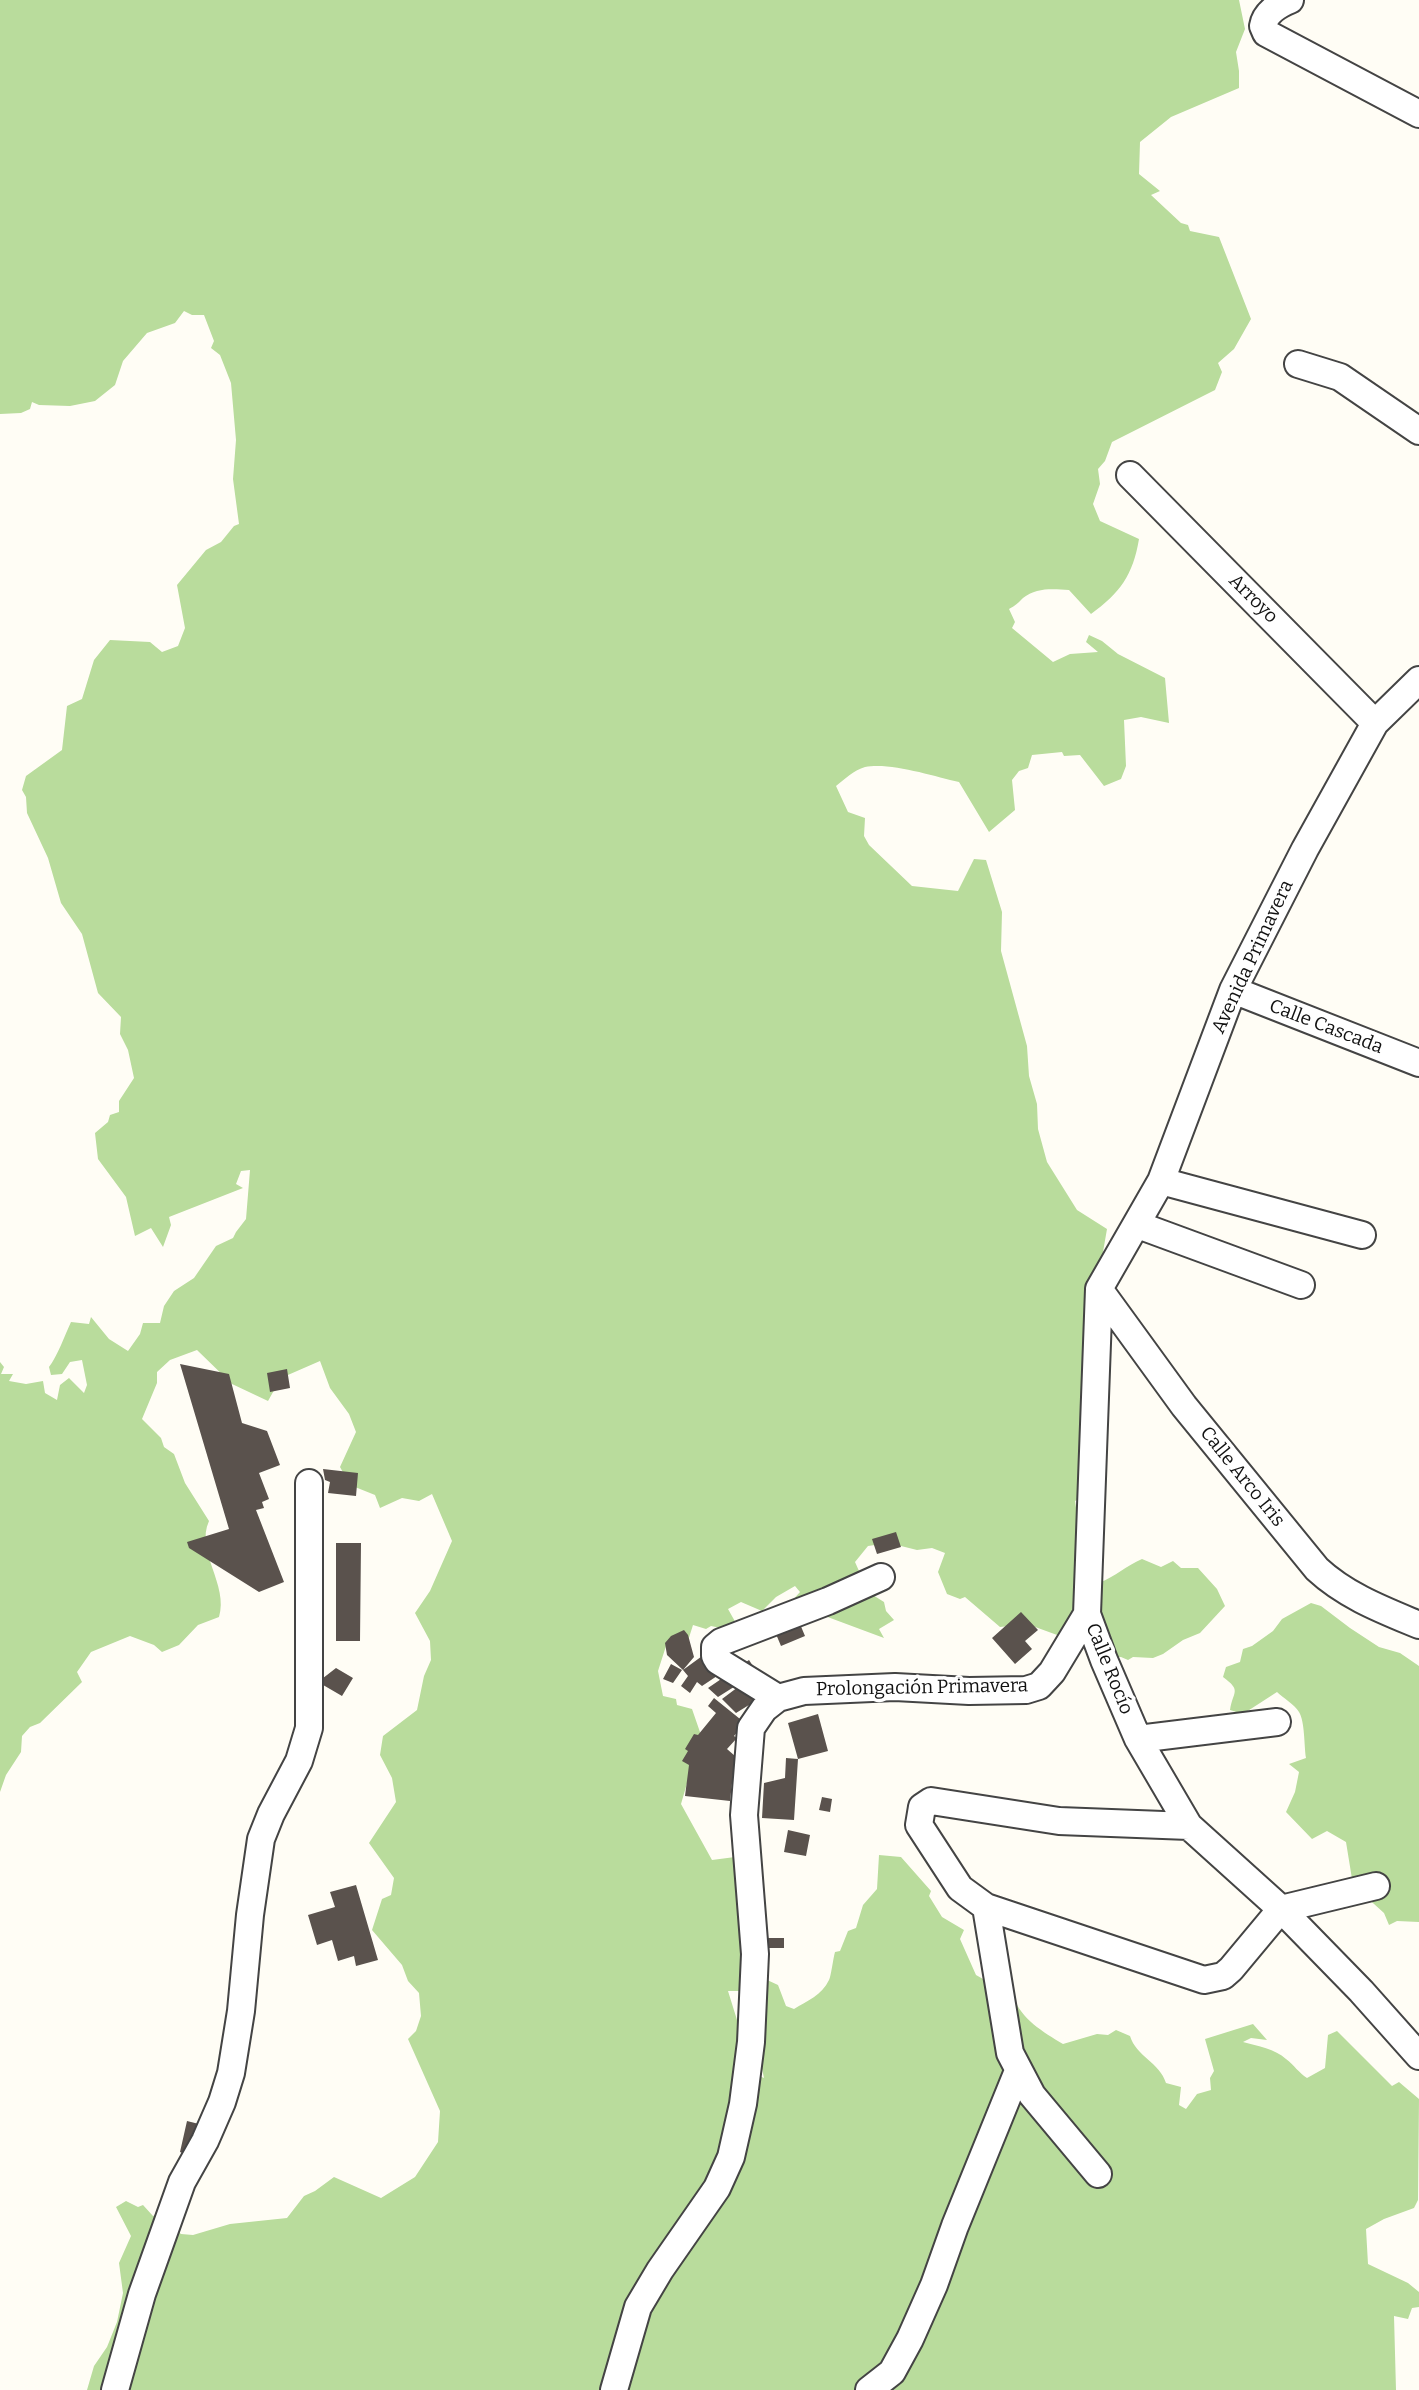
<!DOCTYPE html>
<meta charset="utf-8">
<style>
body{margin:0}
canvas{display:block;background:#fffdf5}
</style>
<canvas width="1419" height="2390"></canvas>
<script>
const ctx = document.querySelector('canvas').getContext('2d');
ctx.lineJoin = 'round';
function paint(path, color) { ctx.fillStyle = color; ctx.fill(path, 'evenodd'); }
function trace(path, color, width, dash) { ctx.strokeStyle = color; ctx.lineWidth = width; ctx.lineCap = dash ? 'butt' : 'round'; ctx.setLineDash(dash || []); ctx.stroke(path); }
function write(font, color, halo, rows, align = 'center') {
  ctx.font = font + ' Bitter,serif'; ctx.lineWidth = 7; ctx.setLineDash([]); ctx.textBaseline = 'middle'; ctx.strokeStyle = halo; ctx.fillStyle = color; for (const [text, x, y, turn = 0] of rows) {
    ctx.save(); ctx.translate(x, y); ctx.rotate((+turn || 0) * Math.PI / 180); ctx.textAlign = isNaN(turn) ? turn : align; if (halo) ctx.strokeText(text, 0, 0); ctx.fillText(text, 0, 0); ctx.restore();
  }
}
const forest = new Path2D(`
 M0,0H1239L1245,29L1236,52L1239,71V88L1171,117L1140,142L1139,174L1160,191L1151,195L1181,223L1188,225L1190,231L1219,237L1251,319L1234,349L1218,363L1222,372L1215,390L1112,442L1105,461L1098,469L1100,484L1093,504L1100,521L1139,539C1133,575 1120,593 1091,614L1069,590C1054,589 1036,587 1023,598C1018,603 1015,606 1009,609L1015,622L1012,628L1053,662L1070,654L1098,652L1086,642L1089,635L1102,641L1118,654L1165,678L1169,723L1141,717L1124,720L1126,766L1121,779L1104,786L1080,755L1064,756L1062,752L1032,755L1028,768L1019,771L1012,780L1015,810L989,832L959,782C933,776 890,762 865,767C854,770 845,779 836,786L848,812L865,818L864,836L869,845L912,886L958,891L974,859L986,860L1002,912L1001,951L1027,1046L1029,1076L1037,1104L1038,1129L1047,1162L1077,1210L1107,1229L1103,1252L1082,1497L1075,1501L1084,1559L1099,1583C1116,1576 1126,1566 1142,1559L1161,1567L1173,1561L1181,1568H1198L1217,1589L1225,1606L1200,1633L1183,1640L1163,1654L1153,1658L1133,1657L1128,1660L1121,1657L1094,1656L1079,1643L1027,1624L1000,1627L965,1597L960,1599L947,1594L938,1572L945,1553L932,1548L917,1550L889,1543L868,1546L855,1562L859,1571L856,1577L868,1592L884,1602L886,1611L894,1620L879,1629L884,1638L790,1603L800,1592L795,1586L776,1597L762,1611L741,1602L728,1609L737,1625L735,1631L711,1626L706,1629L693,1625L686,1647L666,1646L658,1671L663,1696L676,1699L677,1705L692,1709L701,1735L681,1804L712,1860L735,1857L751,1996L739,1991H728L742,2036L748,2071L764,2078L753,2026L765,1979L778,1985L786,2006L794,2009C807,2001 822,1995 829,1980C831,1976 833,1959 835,1952L840,1951L848,1931L856,1928L863,1905L877,1889L879,1855L901,1857L931,1891L929,1896L942,1917L964,1930L960,1939L976,1975L1013,1996C1021,2019 1043,2032 1063,2044L1097,2034L1108,2035L1116,2030L1130,2036C1136,2056 1160,2063 1166,2083L1181,2087L1179,2105L1186,2109L1197,2094L1211,2090L1210,2078L1214,2071L1205,2039L1253,2024L1267,2040L1251,2038L1243,2042C1258,2046 1275,2049 1286,2059C1294,2065 1299,2073 1307,2078L1325,2068L1328,2035L1337,2031L1392,2086L1399,2082L1419,2099L1418,2200L1414,2208L1384,2219L1366,2229L1368,2264L1408,2283L1419,2292V2307L1412,2308L1408,2319L1394,2316L1396,2390H87L94,2366L107,2347L117,2322L123,2293L119,2263L131,2236L116,2207L126,2201L138,2207L143,2205L153,2216L158,2214L181,2234L193,2235L230,2224L287,2218L304,2196L315,2191L334,2177L381,2198L415,2177L438,2142L440,2111L408,2039L416,2031L421,2016L419,1993L408,1981L402,1965L372,1930L382,1899L391,1895L394,1878L369,1843L396,1802L392,1778L380,1755L383,1736L417,1710L424,1676L431,1660L430,1641L415,1613L430,1591L452,1541L432,1494L419,1501L402,1498L380,1508L375,1495L350,1485L340,1467L356,1432L349,1414L330,1388L320,1361L281,1378L268,1401L232,1384L197,1350L170,1360L157,1372V1383L142,1419L161,1438L164,1447L174,1454L185,1483L209,1521C195,1551 229,1585 219,1617L198,1625L179,1645L162,1652L154,1645L130,1636L91,1652L77,1672L82,1682L40,1723L30,1727L22,1736L21,1752L6,1775L0,1792V1362L4,1367L1,1374H13L9,1381L26,1384L43,1381L45,1393L57,1400L60,1385L69,1378L84,1393L87,1385L82,1360L70,1362L62,1374L51,1375L49,1367C57,1357 65,1335 71,1322L89,1324L91,1317L109,1339L128,1351L140,1334L143,1323H160L164,1306L174,1291L194,1278L216,1246L233,1238L236,1232L246,1219L250,1170L241,1171L236,1184L243,1188L169,1217L171,1225L163,1247L151,1228L135,1236L126,1197L98,1159L95,1133L108,1122L110,1115L119,1112V1101L134,1078L128,1050L120,1034L121,1017L98,993L82,934L61,903L48,858L27,813L26,797L22,790L26,776L62,750L67,706L82,699L94,660L110,640L150,642L162,652L178,646L185,628L177,585L206,550L221,542L234,526L239,524L233,479L236,440L231,383L220,355L211,348L214,341L204,315H192L184,311L175,323L147,333L123,361L115,385L95,401L70,406L39,405L32,402L30,409L21,413L0,414Z
 M1311,1603L1321,1606L1350,1628L1379,1647L1400,1653L1419,1666V1922L1397,1921L1389,1925L1384,1913L1353,1885L1346,1842L1327,1831L1312,1839L1286,1812L1295,1792L1299,1772L1289,1764L1306,1758C1304,1745 1305,1722 1299,1712C1294,1704 1283,1698 1277,1692L1243,1714L1230,1710C1233,1691 1242,1691 1223,1677L1226,1667L1240,1662L1243,1649L1252,1646L1273,1631L1282,1619Z`);
const building = new Path2D(`
 M180,1364L229,1374L242,1423L267,1431L280,1465L259,1473L269,1499L262,1502L264,1508L256,1510L284,1582L259,1592L189,1548L187,1542L229,1529Z
 M287,1369L290,1388L270,1392L267,1373Z
 M323,1469L358,1473L356,1496L328,1493L330,1482L325,1480Z
 M896,1532L901,1547L877,1554L872,1539Z
 M336,1543H361L360,1641H336Z
 M1021,1612L1038,1630L1025,1641L1032,1649L1015,1664L992,1638Z
 M797,1617L805,1636L781,1646L773,1627Z
 M684,1630L688,1635L694,1657L683,1670L667,1655L665,1643L671,1636Z
 M709,1651L723,1672L702,1686L697,1682L690,1693L681,1686L688,1676L683,1670Z
 M749,1660L770,1692L736,1713L722,1699L738,1687L737,1685L718,1697L708,1688Z
 M671,1664L682,1670L673,1683L663,1679Z
 M336,1668L353,1678L342,1696L318,1682Z
 M714,1698L745,1723L734,1736L737,1738L727,1749L735,1756L730,1801L685,1796L689,1765L682,1761L688,1751L685,1749L694,1734L698,1735L716,1713L708,1706Z
 M818,1714L828,1751L798,1759L788,1723Z
 M786,1758L798,1759L794,1820L762,1818L764,1783L785,1778Z
 M822,1797L832,1799L830,1812L819,1810Z
 M788,1830L810,1835L806,1856L784,1852Z
 M356,1885L378,1960L356,1966L354,1956L338,1961L332,1940L317,1945L308,1915L335,1907L330,1892Z
 M760,1938H784V1948H760Z
 M187,2121L199,2124L191,2157L180,2152Z`);
const minor = new Path2D(`
 M1290,0C1278,5 1265,13 1263,26L1266,33L1419,114
 M1298,364L1340,377L1419,431
 M1130,475L1375,723
 M1419,680L1375,723L1305,849L1233,990L1161,1181L1099,1289L1087,1614L1104,1660L1138,1739L1189,1826L1281,1909L1361,1991L1419,2056
 M1233,990L1419,1063
 M1161,1181L1362,1235
 M1138,1225L1301,1285
 M1099,1289L1184,1406L1317,1569C1346,1596 1383,1610 1419,1625
 M778,1698L718,1661L715,1656V1647L721,1642L828,1601L881,1577
 M1138,1739L1277,1722
 M1189,1826L1059,1821L931,1801L922,1807L919,1825L960,1888L986,1907L1204,1980L1223,1976L1231,1969L1281,1909
 M986,1907L1010,2053L1032,2095L1098,2174
 M1281,1909L1376,1886
 M115,2390L142,2294L182,2182L205,2141L222,2102L231,2073L241,2011L250,1915L261,1839L271,1814L299,1761L309,1728V1483
 M614,2390L638,2307L660,2270L717,2188L731,2157L743,2104L751,2042L755,1954L744,1815L751,1728L764,1709L778,1698L804,1691L895,1687L969,1691L1026,1690L1039,1686L1052,1672L1087,1614
 M869,2390L892,2372L910,2339L934,2285L955,2226L1018,2071`);
const streetNames = [
 ["Arroyo",1253,599,45],
 ["Avenida Primavera",1253,957,-65],
 ["Calle Cascada",1326,1027,21],
 ["Calle Arco Iris",1242,1477,51],
 ["Calle Rocío",1109,1669,68],
 ["Prolongación Primavera",922,1688,-1]
];
paint(forest, '#b9dc9c');
paint(building, '#5a524d');
trace(minor, '#444', 30);
trace(minor, '#fff', 26);
write('19px', '#111', '#fff', streetNames);
</script>
